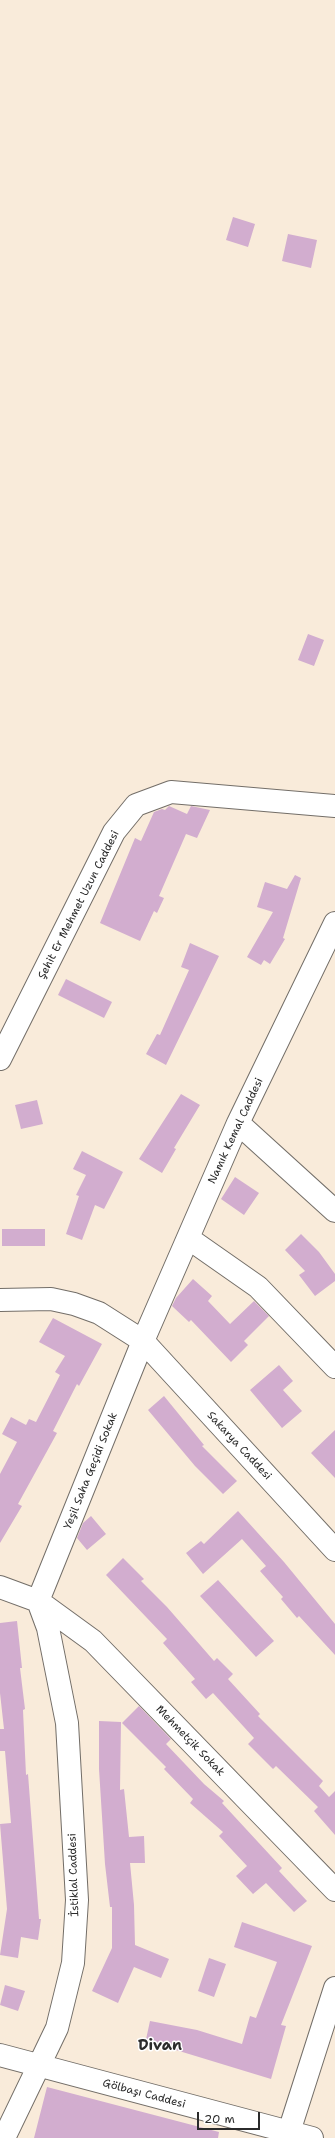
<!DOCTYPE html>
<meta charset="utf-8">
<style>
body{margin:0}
#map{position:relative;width:335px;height:2138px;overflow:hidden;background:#f9ebda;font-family:"Shantell Sans",sans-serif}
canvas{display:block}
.scale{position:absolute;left:197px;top:2112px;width:63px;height:18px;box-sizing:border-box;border:2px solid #2b2b2b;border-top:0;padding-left:5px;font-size:12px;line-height:14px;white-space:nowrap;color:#2b2b2b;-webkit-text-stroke:3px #fff;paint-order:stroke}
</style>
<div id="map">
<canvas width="335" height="2138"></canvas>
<div class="scale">20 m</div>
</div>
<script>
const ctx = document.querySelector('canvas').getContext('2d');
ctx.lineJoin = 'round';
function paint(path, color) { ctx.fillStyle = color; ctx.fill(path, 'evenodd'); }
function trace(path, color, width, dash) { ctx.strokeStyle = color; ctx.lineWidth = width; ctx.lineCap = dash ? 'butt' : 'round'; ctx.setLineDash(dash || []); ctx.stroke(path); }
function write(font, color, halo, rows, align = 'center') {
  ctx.font = font + ' "Shantell Sans",sans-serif'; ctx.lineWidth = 3; ctx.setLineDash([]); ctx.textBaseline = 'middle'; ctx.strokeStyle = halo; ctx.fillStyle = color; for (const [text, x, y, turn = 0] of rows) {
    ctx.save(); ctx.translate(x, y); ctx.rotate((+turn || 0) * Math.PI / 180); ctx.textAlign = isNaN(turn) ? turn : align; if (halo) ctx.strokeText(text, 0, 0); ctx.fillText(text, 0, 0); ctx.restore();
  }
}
const building = new Path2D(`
 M233,217L255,224L248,247L226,240Z
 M288,234L317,240L311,268L282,261Z
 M308,634L324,640L314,666L298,660Z
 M169,806L187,814L191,806L210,810L197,838L186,834L159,896L164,898L157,913L154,911L140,941L100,923L135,838L141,841L154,812L162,809L165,810Z
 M295,875L301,878L283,938L285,939L270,964L264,960L261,965L247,957L273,912L257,907L265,882L287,889Z
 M190,943L219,956L166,1065L146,1054L157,1034L160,1035L189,970L181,967Z
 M66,979L112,1002L104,1018L58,995Z
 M181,1094L200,1105L174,1148L176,1149L162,1173L139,1159Z
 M37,1100L43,1124L21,1129L15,1105Z
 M82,1151L123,1172L104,1209L95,1205L82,1240L66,1234L79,1196L76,1195L86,1175L73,1169Z
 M235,1177L259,1193L244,1215L221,1199Z
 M2,1229H45V1246H2Z
 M301,1234L319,1252L335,1274V1281L315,1296L299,1275L305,1271L285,1250Z
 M193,1279L212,1296L208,1301L230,1324L254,1301L269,1316L244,1341L248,1345L231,1362L191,1320L189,1322L172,1306L176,1298Z
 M53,1318L102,1344L79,1386L77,1384L53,1431L57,1433L18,1504L22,1506L0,1543V1474L17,1442L2,1434L11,1417L26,1425L29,1419L36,1422L60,1375L55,1372L65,1356L39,1342Z
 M279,1365L293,1381L283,1390L302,1411L282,1428L250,1390Z
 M164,1396L204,1445L202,1446L237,1481L223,1494L195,1466L148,1410Z
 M335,1430V1478L311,1453Z
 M238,1511L284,1562L335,1624V1655L299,1616L297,1618L281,1599L283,1597L260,1571L266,1566L242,1539L203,1574L186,1553L201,1541L204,1544Z
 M91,1516L106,1534L87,1550L77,1538L83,1523Z
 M123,1558L144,1579L141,1581L167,1607L214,1661L217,1658L233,1674L228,1679L260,1714L258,1716L323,1781L319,1786L329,1797L335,1791V1835L314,1811L318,1807L276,1766L273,1769L248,1744L254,1738L213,1693L206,1699L191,1682L195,1679L163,1643L167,1639L106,1575Z
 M218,1580L274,1641L256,1657L200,1596Z
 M17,1621L22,1668H20L25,1709L23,1710L26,1775L28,1774L39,1919H41L38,1940L21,1937L18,1958L0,1955L7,1909L0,1824L11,1823L5,1751H0V1729H4L0,1693V1623Z
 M139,1706L171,1739L166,1744L204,1784L224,1801L222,1803L282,1868L279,1871L307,1901L294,1912L266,1883L253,1894L236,1876L247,1866L219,1836L223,1832L190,1803L193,1799L164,1769L166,1767L122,1723Z
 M99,1721L121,1722L120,1790L124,1789L129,1837L144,1836L145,1863H130L134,1905L135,1945L169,1959L161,1978L134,1967L118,2003L92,1991L112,1948V1907H110L105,1864L99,1769Z
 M242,1922L312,1946L281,2025L286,2026L271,2079L166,2047L145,2044L150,2021L197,2030L242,2044L250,2016L256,2018L277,1962L234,1947Z
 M209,1958L226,1964L214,1997L198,1991Z
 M5,1985L25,1991L18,2011L0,2005Z
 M47,2087L219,2132L218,2138H34Z`);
const minor = new Path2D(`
 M0,1059L114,832L136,805L171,792L335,806
 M238,1123L335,1211
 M188,1238L258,1287L335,1367
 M0,1300L51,1299L74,1304L99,1313L143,1341L335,1550
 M0,1587L38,1601L93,1641L335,1890
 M38,1601L143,1341L238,1123L335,923
 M0,2055L312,2138
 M4,2138L57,2028L73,1963L77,1900L67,1723L48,1628L38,1601
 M287,2138L335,1988`);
const streetNames = [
 ["Şehit Er Mehmet Uzun Caddesi",79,905,-63],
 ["Namık Kemal Caddesi",236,1131,-65],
 ["Sakarya Caddesi",239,1446,47],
 ["Yeşil Saha Geçidi Sokak",91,1471,-68],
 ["Mehmetçik Sokak",190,1741,46],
 ["İstiklal Caddesi",74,1875,-92],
 ["Gölbaşı Caddesi",144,2094,15]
];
const districtNames = [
 ["Divan",160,2046]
];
paint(building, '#d2adcf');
trace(minor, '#736e68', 24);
trace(minor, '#fff', 22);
write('11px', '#2b2b2b', '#fff', streetNames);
write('bold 15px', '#2b2b2b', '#fff', districtNames);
</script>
